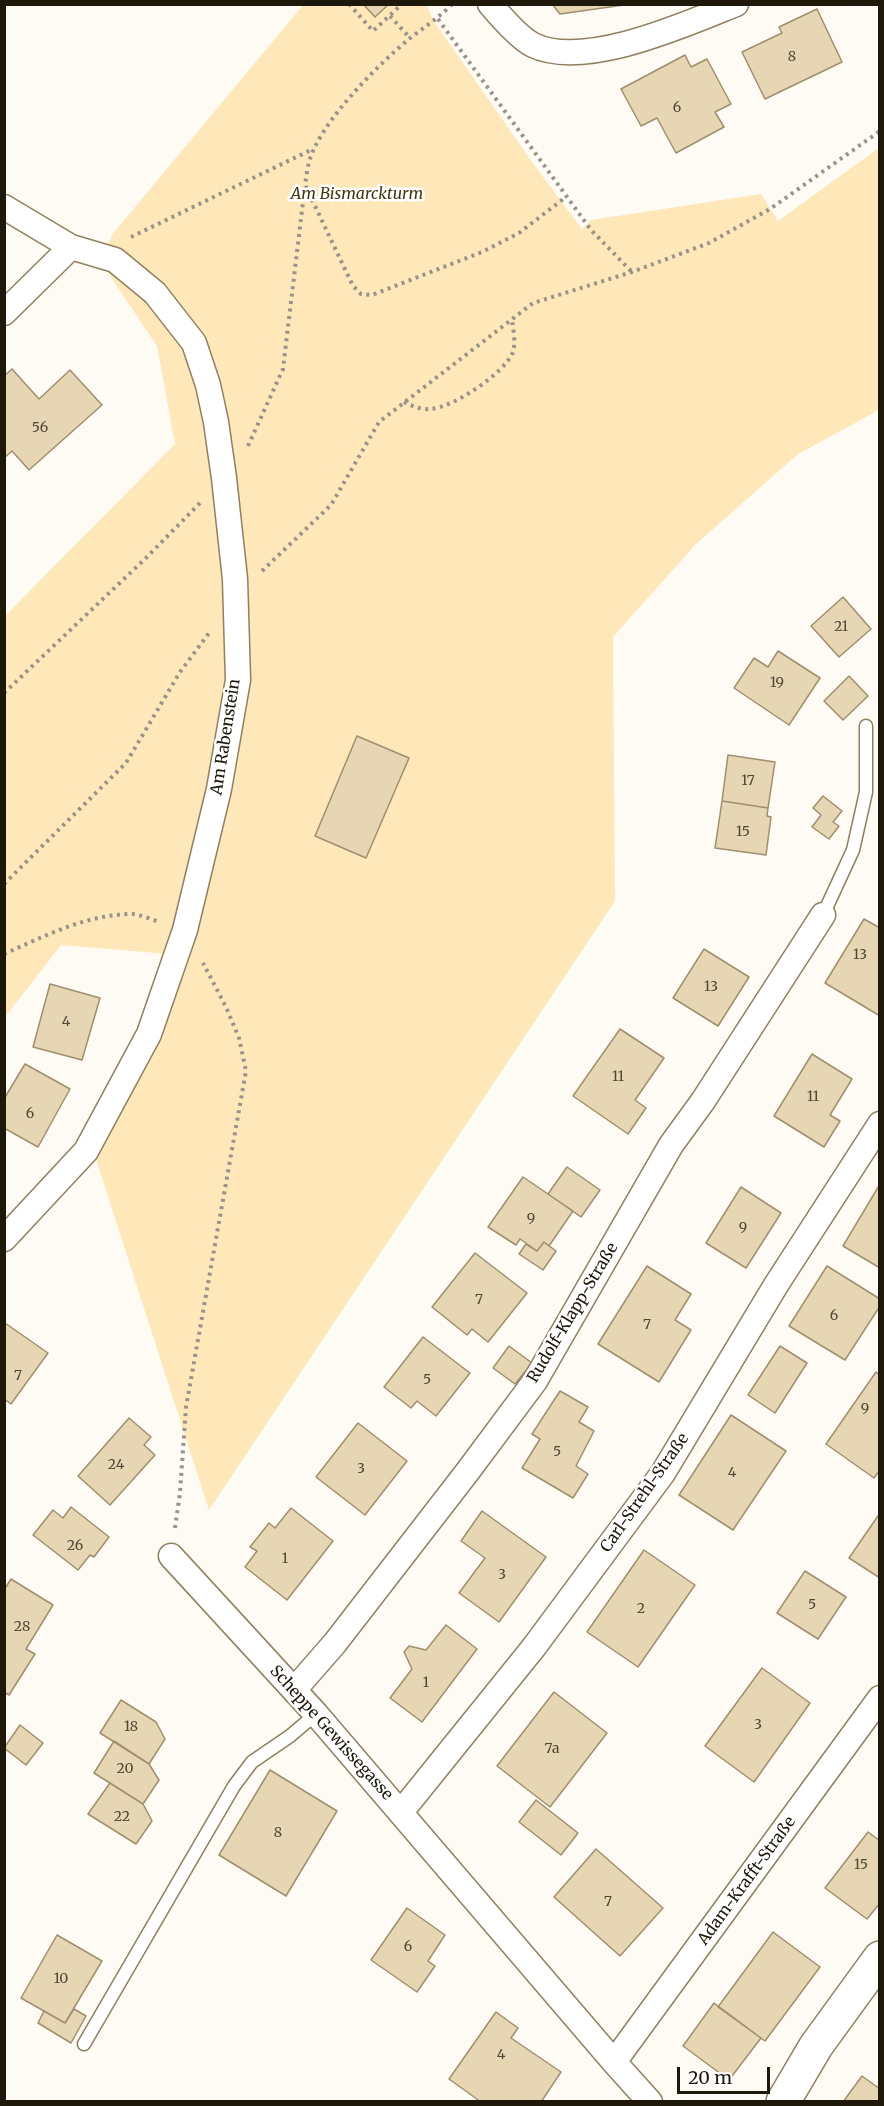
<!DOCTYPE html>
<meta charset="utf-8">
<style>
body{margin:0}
#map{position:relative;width:884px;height:2106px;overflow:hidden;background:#fefbf4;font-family:Merriweather,serif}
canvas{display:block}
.frame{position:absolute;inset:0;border:6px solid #1e180b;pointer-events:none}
.scale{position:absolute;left:677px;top:2067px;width:93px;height:27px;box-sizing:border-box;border:3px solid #1e180b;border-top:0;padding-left:8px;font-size:18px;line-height:21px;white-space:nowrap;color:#1e180b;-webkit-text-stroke:4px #fff;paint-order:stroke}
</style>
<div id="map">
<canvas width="884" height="2106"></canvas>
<div class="frame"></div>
<div class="scale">20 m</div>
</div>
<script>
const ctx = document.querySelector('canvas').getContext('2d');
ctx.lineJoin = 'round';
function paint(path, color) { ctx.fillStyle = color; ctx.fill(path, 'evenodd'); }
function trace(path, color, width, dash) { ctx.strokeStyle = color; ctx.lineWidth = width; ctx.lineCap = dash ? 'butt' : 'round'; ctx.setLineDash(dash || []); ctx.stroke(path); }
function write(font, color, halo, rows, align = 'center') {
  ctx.font = font + ' Merriweather,serif'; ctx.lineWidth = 5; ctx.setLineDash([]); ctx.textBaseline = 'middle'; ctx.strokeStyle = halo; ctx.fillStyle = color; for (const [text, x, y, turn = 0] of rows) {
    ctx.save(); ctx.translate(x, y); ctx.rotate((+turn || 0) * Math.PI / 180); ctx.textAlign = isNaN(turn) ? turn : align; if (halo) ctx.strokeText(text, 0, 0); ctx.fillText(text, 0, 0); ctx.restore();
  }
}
const green = new Path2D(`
 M303,5H427L433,20L532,162L582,229L591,220L761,194L778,221L879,148V410L798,454L696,544L613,637L615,901L209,1510L95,1156L169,954L61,945L5,1017V616L175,444L157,346L103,265H117L214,383L107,249L112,235Z`);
const building = new Path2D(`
 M363,4H389L375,17Z
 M552,4H631L560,14Z
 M817,9L842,62L765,99L742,52L782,33L779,27Z
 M685,55L691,67L707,59L731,104L715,112L724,127L676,153L657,118L641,126L621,89Z
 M12,369L39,399L70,370L102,405L29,470L12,451L4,458V376Z
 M843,597L871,629L839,657L811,626Z
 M778,651L820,678L789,725L734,688L754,658L768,667Z
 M849,676L868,696L843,720L824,701Z
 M357,736L409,758L366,858L315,836Z
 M728,755L775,762L768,808L722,801Z
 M823,796L842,811L833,822L839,826L829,839L812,827L821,815L813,808Z
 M722,801L768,808L767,816L771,817L766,855L715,848Z
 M864,919L880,928V1016L825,983Z
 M704,949L749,977L718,1026L673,998Z
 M50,984L100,998L82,1060L33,1047Z
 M620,1029L664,1058L635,1100L646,1108L628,1134L573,1096Z
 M812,1054L852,1079L830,1115L840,1121L824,1147L774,1116Z
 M25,1064L70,1089L38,1147L4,1128V1099Z
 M567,1167L600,1190L581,1217L548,1194Z
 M523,1177L573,1211L549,1246L544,1242L537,1251L520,1239L516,1245L488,1227Z
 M880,1184V1268L843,1246Z
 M741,1187L781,1213L746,1268L706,1243Z
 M544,1242L556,1251L543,1270L519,1254L526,1244L537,1251Z
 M475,1253L527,1293L488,1342L472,1329L467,1335L432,1307Z
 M647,1266L691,1294L675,1320L691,1330L659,1382L598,1344Z
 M827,1266L880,1299V1306L845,1360L789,1326Z
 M5,1323L48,1353L11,1404L4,1399Z
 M423,1337L470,1373L436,1416L417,1401L411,1408L384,1387Z
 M509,1346L532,1363L515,1384L493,1368Z
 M780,1346L807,1363L775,1413L748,1395Z
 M876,1372L880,1375V1470L874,1478L826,1444Z
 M560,1391L588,1407L579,1422L594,1431L576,1466L588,1474L573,1498L522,1468L540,1439L532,1434Z
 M731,1415L786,1451L733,1530L679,1495Z
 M129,1418L151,1437L144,1445L155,1455L110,1505L78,1476Z
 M358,1423L407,1461L365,1515L316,1477Z
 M71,1507L109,1537L94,1557L90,1555L78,1570L33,1535L53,1510L63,1518Z
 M291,1508L333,1541L287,1600L245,1567L257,1551L250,1547L269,1523L275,1528Z
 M482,1511L546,1557L499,1622L459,1593L485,1558L461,1541Z
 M880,1513V1578L849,1558Z
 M644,1550L695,1585L638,1667L587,1632Z
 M805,1571L846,1597L818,1639L777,1613Z
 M11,1579L53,1605L26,1649L35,1654L9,1695L4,1692V1590Z
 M446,1625L477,1649L422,1722L390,1698L412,1669L404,1652L409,1646L426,1650Z
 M762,1668L810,1703L754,1782L705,1746Z
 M554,1692L607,1733L550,1807L497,1766Z
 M121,1700L156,1722L165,1739L149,1764L100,1733Z
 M20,1725L43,1743L26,1765L4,1748Z
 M114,1741L149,1764L159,1780L143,1804L94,1773Z
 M270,1770L337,1811L286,1896L219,1855Z
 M110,1783L143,1804L152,1821L136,1844L88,1814Z
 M536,1800L578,1833L561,1855L519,1822Z
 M868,1832L880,1841V1903L867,1919L825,1888Z
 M596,1849L663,1908L620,1956L554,1897Z
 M407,1908L445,1935L428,1961L435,1966L417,1992L371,1960Z
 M773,1932L820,1967L765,2041L718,2007Z
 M57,1935L102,1961L65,2023L21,1998Z
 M714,2003L761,2038L729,2080L683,2046Z
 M74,2009L86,2016L71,2043L38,2023L44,2011L65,2023Z
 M496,2012L518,2028L511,2038L561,2072L541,2102H481L449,2079Z
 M862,2076L880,2089V2102H843Z`);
const path = new Path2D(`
 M349,4L373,31L402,4
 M452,4C439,18 424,27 409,39C378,65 331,112 314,149C308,160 307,173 305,185L353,286L361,294L372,295L482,252L519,233L566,197
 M390,16L410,38
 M438,19L591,230L632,272
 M131,237L313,149
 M404,402C412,406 421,410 431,409C454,407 505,373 513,352C516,342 513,329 512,319
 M248,446L283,369L305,185
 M262,571L331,505L379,422L533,303L632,272L709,243L770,209L880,131
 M4,693L146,558L200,503
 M4,884L126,763L180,672L209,633
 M4,954C45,936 87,914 133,914C141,915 151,919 159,922
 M175,1528L180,1493L186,1407L246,1071L239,1038L226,1007L203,963`);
const service = new Path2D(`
 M823,915L853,850L866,792V726
 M84,2044L234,1786L252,1762L290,1736L316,1714`);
const minor = new Path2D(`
 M490,4C501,17 519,38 533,45C584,70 686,24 736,4
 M4,207L71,247L115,260L155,293L194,343L208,385L216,422L224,478L235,579L238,680L219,789L185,930L149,1034L86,1151L4,1239
 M4,313L71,247
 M171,1556L316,1714L614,2062L650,2102
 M294,1690L335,1643L468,1471L535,1381L671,1145L703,1101L823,915
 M401,1812L534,1647L663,1473L776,1285L880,1124
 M614,2062L880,1698`);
const secondary = new Path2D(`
 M783,2102L816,2046L880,1958`);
const numberNames = [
 ["8",792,57],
 ["6",677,108],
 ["56",40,428],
 ["21",841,627],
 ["19",777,683],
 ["17",748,781],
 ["15",743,832],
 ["13",860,955],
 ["13",711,987],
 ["4",66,1022],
 ["11",618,1077],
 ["11",813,1097],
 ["6",30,1114],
 ["9",531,1219],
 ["9",743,1228],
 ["7",479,1300],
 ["6",834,1316],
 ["7",647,1325],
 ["7",18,1376],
 ["5",427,1380],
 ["9",865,1409],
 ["5",557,1452],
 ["24",116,1465],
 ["3",361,1469],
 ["4",732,1473],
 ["26",75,1546],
 ["1",285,1559],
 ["3",502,1575],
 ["5",812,1605],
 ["2",641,1609],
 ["28",22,1627],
 ["1",426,1683],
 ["3",758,1725],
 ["18",131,1727],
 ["7a",552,1749],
 ["20",125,1769],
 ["22",122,1817],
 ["8",278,1833],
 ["15",861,1865],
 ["7",608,1902],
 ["6",408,1947],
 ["10",61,1979],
 ["4",501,2055]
];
const parkNames = [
 ["Am Bismarckturm",357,194]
];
const streetNames = [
 ["Am Rabenstein",226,737,-81],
 ["Rudolf-Klapp-Straße",573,1313,-59],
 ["Carl-Strehl-Straße",645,1493,-55],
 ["Scheppe Gewissegasse",331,1733,48],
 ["Adam-Krafft-Straße",747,1881,-54]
];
paint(green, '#fee8b9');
paint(building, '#e7d6b4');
trace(building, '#9f8f6e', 1.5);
trace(service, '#908060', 15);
trace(minor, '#908060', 27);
trace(secondary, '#908060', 36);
trace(path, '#98948a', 4, [3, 4.5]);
trace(service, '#fff', 12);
trace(minor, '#fff', 24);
trace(secondary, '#fff', 33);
write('14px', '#504835', null, numberNames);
write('italic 16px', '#453511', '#fff', parkNames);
write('16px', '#1e180b', '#fff', streetNames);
</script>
